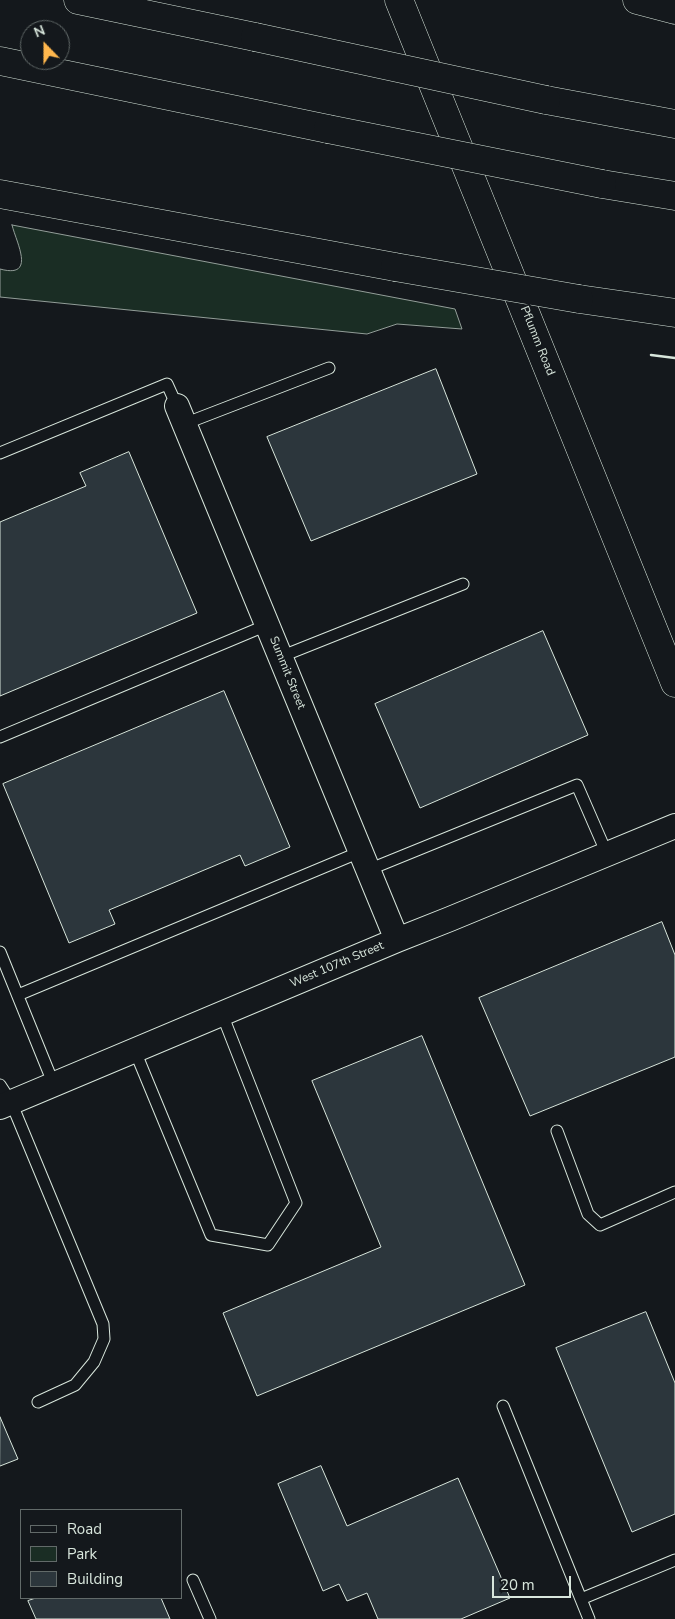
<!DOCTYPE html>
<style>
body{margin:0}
#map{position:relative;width:675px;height:1619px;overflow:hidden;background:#14181c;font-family:"Nunito Sans",sans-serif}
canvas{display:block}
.legend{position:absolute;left:20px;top:1509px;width:162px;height:90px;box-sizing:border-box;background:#14181c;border:1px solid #626a69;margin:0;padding:6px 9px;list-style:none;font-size:15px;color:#d8e6dc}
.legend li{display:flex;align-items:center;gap:10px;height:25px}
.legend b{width:25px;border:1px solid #626a69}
.north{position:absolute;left:20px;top:20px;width:50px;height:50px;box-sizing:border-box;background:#14181c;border:1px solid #626a69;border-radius:50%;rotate:338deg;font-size:14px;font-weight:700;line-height:20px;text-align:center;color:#d8e6dc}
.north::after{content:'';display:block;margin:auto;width:18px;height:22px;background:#ffb74d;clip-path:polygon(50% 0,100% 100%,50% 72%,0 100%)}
.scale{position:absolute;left:492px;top:1576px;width:79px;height:22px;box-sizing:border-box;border:2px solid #d8e6dc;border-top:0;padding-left:6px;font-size:15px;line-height:18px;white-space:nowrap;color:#d8e6dc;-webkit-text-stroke:4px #14181c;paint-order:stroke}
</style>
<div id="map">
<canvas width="675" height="1619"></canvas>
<ul class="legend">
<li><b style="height:6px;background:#14181c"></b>Road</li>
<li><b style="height:14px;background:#1a2d24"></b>Park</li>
<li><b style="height:14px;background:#2c363c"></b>Building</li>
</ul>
<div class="north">N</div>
<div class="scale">20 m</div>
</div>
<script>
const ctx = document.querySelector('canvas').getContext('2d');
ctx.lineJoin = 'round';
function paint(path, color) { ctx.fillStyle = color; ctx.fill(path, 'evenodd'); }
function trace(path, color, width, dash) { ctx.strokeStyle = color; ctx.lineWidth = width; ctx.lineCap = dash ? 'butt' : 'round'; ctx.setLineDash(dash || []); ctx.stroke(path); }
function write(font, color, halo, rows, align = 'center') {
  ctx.font = font + ' "Nunito Sans",sans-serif'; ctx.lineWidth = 4; ctx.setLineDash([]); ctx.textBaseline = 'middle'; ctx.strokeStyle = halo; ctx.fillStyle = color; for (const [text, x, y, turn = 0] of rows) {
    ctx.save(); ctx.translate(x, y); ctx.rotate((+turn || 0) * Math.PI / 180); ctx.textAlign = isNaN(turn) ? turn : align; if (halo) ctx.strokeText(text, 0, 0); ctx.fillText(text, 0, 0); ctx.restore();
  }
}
const green = new Path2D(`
 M12,225L455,309L462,329L397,324L367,334L0,297V269C37,279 16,242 12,225Z`);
const building = new Path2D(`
 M436,369L477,474L311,541L267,437Z
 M129,452L197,613L0,696V522L86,486L80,473Z
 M543,631L588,735L420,808L375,704Z
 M224,691L290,847L245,866L240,855L109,910L115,924L69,943L3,784Z
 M662,922L675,955V1057L530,1116L479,998Z
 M422,1036L525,1285L257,1396L223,1313L381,1247L312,1081Z
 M646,1312L675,1383V1514L632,1532L556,1348Z
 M0,1417L18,1459L0,1466Z
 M321,1466L347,1526L458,1478L510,1598L461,1619H378L367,1593L347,1601L339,1584L323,1591L278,1484Z
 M36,1598H161L170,1619H36L28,1601Z`);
const lane = new Path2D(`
 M184,424L329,368
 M0,453L167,384L177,406
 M280,657L463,584
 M0,737L267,625
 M368,870L577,785L607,854
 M0,952L54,1085
 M18,995L360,852
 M135,1051L211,1235L268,1245L296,1203L222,1014
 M0,1085L11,1102L103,1324L104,1339L94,1362L75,1385L38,1402
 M557,1131L588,1214L600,1225L675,1192
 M503,1406L589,1619
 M193,1580L210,1619
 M581,1599L675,1560`);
const street = new Path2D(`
 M177,406L397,940
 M0,1107L397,940L450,919L675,826`);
const secondary = new Path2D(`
 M399,0L675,683`);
const highway = new Path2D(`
 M78,0L255,37
 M637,0L675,10
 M0,61L328,129
 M546,100L675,124
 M602,184L675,196
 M0,194L395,267
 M579,299L675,313`);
const highwayBridge = new Path2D(`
 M255,37L546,100
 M328,129L602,184
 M395,267L579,299`);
const wall = new Path2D(`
 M651,355L675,358`);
const streetNames = [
 ["Pflumm Road",537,341,68],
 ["Summit Street",287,673,68],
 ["West 107th Street",337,965,-23]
];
paint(green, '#1a2d24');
trace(green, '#939e99', 1);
paint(building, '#2c363c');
trace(building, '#d8e6dc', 1);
trace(lane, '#d8e6dc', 13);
trace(street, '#d8e6dc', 26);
trace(secondary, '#d8e6dc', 29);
trace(highway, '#d8e6dc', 29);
trace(lane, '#14181c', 11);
trace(street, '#14181c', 24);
trace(secondary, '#14181c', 28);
trace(highway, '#14181c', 28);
trace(highwayBridge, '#d8e6dc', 29, []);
trace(highwayBridge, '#14181c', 28);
trace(wall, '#d8e6dc', 2.5);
write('12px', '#d8e6dc', '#14181c', streetNames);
</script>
